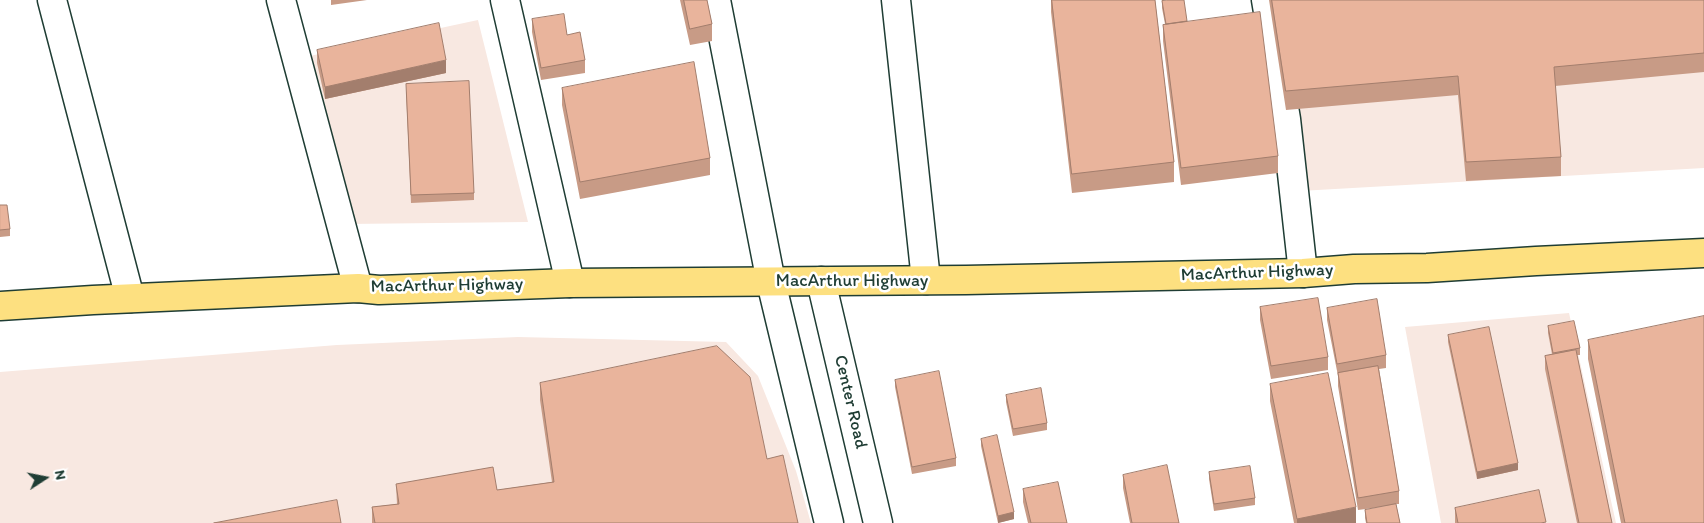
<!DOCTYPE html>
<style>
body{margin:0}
#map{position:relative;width:1704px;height:523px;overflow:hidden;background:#fff;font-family:Itim,sans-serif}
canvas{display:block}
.north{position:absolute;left:20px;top:453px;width:50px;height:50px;-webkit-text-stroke:4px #fff;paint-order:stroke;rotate:79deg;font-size:14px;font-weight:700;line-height:20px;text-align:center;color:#1f3d34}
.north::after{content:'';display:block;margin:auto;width:18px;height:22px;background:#1f3d34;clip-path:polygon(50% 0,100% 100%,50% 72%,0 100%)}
</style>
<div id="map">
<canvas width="1704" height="523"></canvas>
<div class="north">N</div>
</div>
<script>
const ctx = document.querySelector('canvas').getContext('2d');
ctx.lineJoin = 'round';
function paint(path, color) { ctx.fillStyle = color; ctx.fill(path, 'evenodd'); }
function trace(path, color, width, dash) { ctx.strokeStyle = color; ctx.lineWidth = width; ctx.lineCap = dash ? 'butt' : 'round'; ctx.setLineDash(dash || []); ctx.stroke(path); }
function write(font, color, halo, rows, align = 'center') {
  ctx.font = font + ' Itim,sans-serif'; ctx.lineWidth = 5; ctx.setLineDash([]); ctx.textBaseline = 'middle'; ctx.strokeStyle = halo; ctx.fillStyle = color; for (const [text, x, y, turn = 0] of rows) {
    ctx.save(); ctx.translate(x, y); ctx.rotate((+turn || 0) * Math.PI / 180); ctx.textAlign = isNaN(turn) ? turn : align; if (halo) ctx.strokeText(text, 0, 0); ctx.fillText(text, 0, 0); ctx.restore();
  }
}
const built = new Path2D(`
 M1704,0V168L1300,191L1286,110Z
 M478,20L528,222L347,224L305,57Z
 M1569,313L1616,523H1441L1405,327Z
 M518,337L726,342L758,376L796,471L811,523H0V372L337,345Z`);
const minor = new Path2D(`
 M52,0L130,298
 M281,0L358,288
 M505,0L570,283
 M716,0L771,282L829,523
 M896,0L926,280
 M1266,0L1286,119L1303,273
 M821,281L878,523`);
const highway = new Path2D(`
 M0,306L93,300L358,288L379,290L570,283L966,280L1303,273L1354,269L1427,268L1536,261L1704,253`);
const wall = new Path2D(`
 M331,0H367L331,5Z
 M680,0H707L712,24V41L690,45Z
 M1051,0H1155L1174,162V182L1072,193L1051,12Z
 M1269,0H1704V72L1555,86L1561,157V176L1466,181L1458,95L1286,110Z
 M1162,1L1187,21L1278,156V173L1181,185L1163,41V25L1165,24L1162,8Z
 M532,19L585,60V73L541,80L532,32Z
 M317,50L446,73L325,99L317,63Z
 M562,88L710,158V175L580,199L562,105Z
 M406,91L474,193V200L411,203Z
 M0,205L10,229V236L0,237Z
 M1260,307L1328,357V370L1271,379L1260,320Z
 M1327,308L1386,355V368L1379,369L1399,491V504H1396L1400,523H1366L1365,518V510L1388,506L1358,510L1338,386V376L1327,320Z
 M1548,326L1580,348V355H1577L1612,523H1577L1545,369V356L1552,354L1548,333Z
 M1448,335L1518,470L1477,479L1448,342Z
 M1588,340L1704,523H1621L1588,359Z
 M895,380L956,458V466L912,474L895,387Z
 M540,383L767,459L798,523H372V507L397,504L396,484L497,490L552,482L540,400Z
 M1270,384L1356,523H1294L1270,401Z
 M1006,395L1047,423V430L1013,436L1006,402Z
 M981,439L1014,519L998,523L981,446Z
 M1209,472L1255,498V505L1214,511L1209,479Z
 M1123,475L1179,523H1130L1123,488Z
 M1023,489L1067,523H1028L1023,502Z
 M1455,508L1546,523H1455Z`);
const shadedWall = new Path2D(`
 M446,60V73L325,99V87Z
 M1518,463V470L1477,479V472Z
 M1356,507V523H1297V519Z
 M1014,512V519L998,523V516Z`);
const building = new Path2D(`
 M684,0H707L712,24L690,29Z
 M1052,0H1155L1174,162L1072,174Z
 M1167,0H1184L1187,21L1166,24L1162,1Z
 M1272,0H1704V53L1554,67L1561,157L1466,162L1458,76L1286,91Z
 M1260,12L1278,156L1181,168L1163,25Z
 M564,14L567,35L580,32L585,60L541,68L532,19Z
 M439,23L446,60L325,87L317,50Z
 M694,62L710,158L580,182L562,88Z
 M469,81L474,193L411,195L406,84Z
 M0,205H7L10,229L0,230Z
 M1318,298L1328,357L1271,366L1260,307Z
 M1377,299L1386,355L1337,364L1327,308Z
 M1704,316V523H1625L1588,340Z
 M1574,321L1580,348L1553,353L1548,326Z
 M1489,327L1518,463L1477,472L1448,335Z
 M717,346L750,377L767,459L783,455L798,523H375L372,507L399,504L396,484L493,467L497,490L554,482L540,383Z
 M1576,350L1612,523H1579L1545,356Z
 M1378,366L1399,491L1358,498L1338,373Z
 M939,371L956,458L912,467L895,380Z
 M1328,373L1356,507L1297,519L1270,384Z
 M1041,388L1047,423L1013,429L1006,395Z
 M997,435L1014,512L998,516L981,439Z
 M1167,465L1179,523H1132L1123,475Z
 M1250,466L1255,498L1214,504L1209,472Z
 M1058,482L1067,523H1031L1023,489Z
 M1539,490L1546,522L1541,523H1458L1455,508Z
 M337,500L341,523H214Z
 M1396,504L1400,523H1367L1365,510Z`);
const streetNames = [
 ["MacArthur Highway",1257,273,-2],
 ["MacArthur Highway",852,281],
 ["MacArthur Highway",447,286,-1],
 ["Center Road",850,402,77]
];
paint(built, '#f8e8e1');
trace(minor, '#1f3d34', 31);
trace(highway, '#1f3d34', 31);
trace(minor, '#fff', 28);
trace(highway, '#fde080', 28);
paint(wall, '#c89b86');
paint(shadedWall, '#a37e6d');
paint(building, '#e9b49c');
trace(building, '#a37e6d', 1);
write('18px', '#1f3d34', '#fff', streetNames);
</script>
